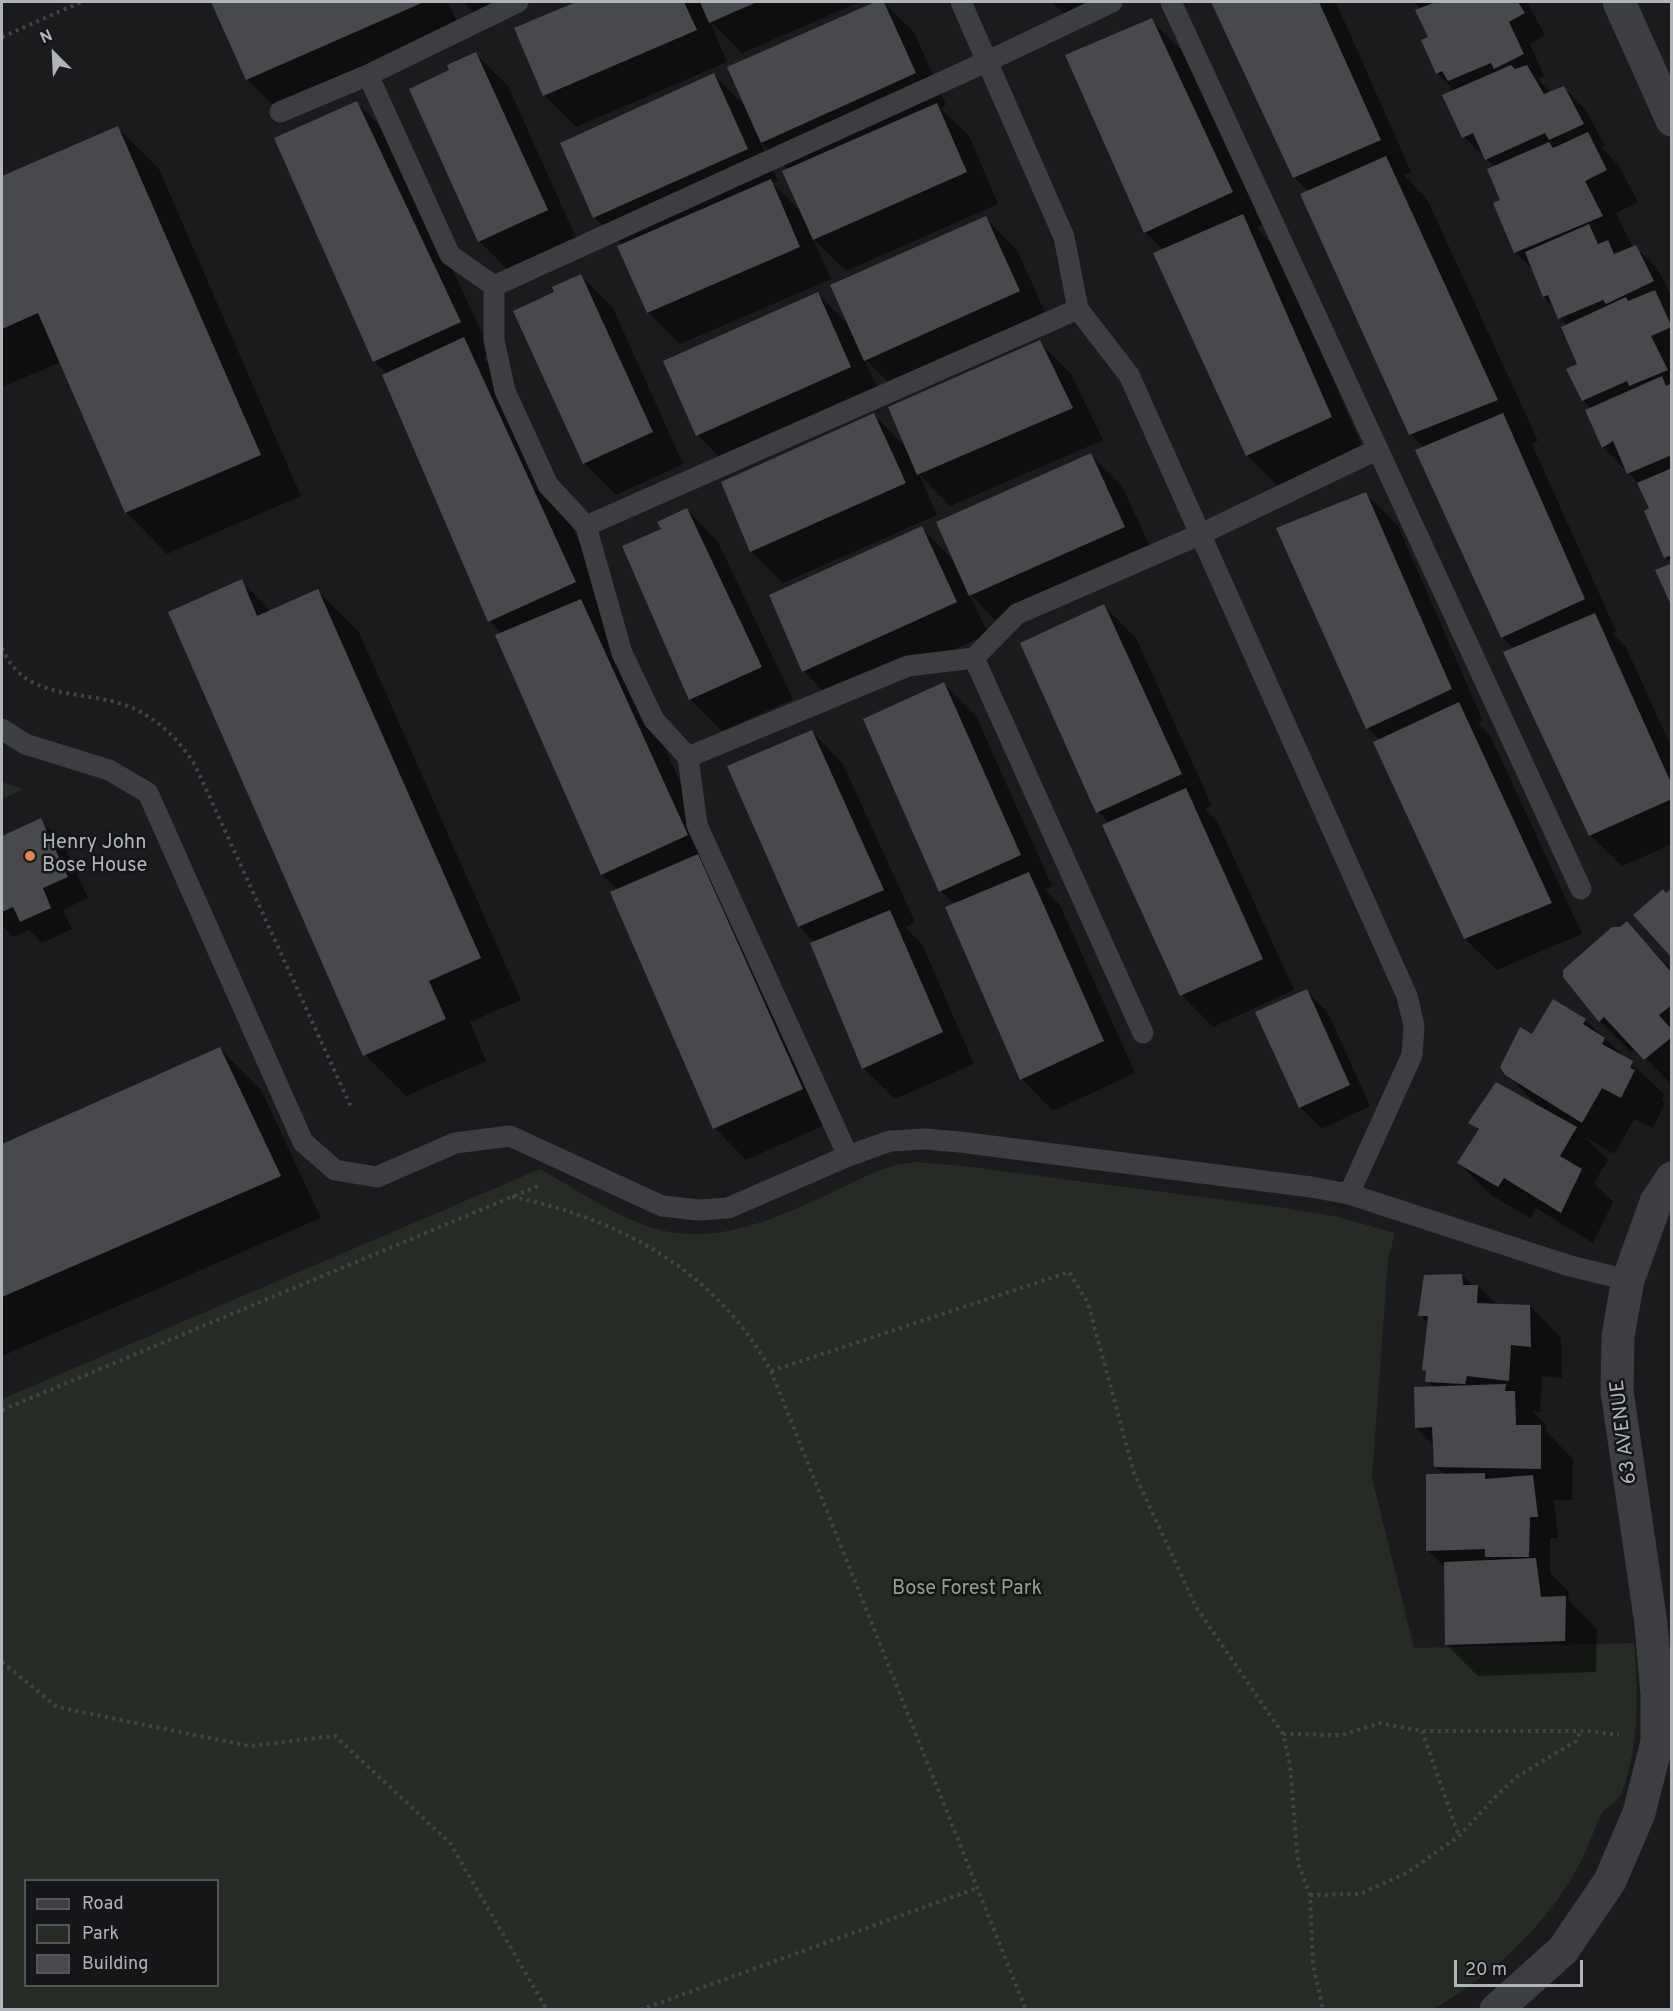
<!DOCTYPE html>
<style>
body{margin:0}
#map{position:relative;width:1673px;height:2011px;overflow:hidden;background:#1b1b1d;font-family:Overpass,sans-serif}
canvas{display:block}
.frame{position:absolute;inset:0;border:3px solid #aeb6bb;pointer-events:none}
.legend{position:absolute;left:24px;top:1879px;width:195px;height:108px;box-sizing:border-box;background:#161618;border:2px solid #535659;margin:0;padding:8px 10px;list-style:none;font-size:18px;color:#aeb6bb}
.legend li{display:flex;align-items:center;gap:12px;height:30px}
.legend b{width:30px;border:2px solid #535659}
.north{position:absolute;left:24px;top:24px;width:60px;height:60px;-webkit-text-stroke:4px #161618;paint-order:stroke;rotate:336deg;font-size:16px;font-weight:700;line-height:24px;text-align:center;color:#aeb6bb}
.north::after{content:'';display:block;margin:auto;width:21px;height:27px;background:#aeb6bb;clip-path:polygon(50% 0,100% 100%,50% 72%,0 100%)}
.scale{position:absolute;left:1454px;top:1960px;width:129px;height:27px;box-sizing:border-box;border:3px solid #aeb6bb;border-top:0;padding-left:8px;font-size:18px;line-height:21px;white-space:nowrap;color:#aeb6bb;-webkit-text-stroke:4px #161618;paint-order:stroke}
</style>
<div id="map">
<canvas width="1673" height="2011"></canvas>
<div class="frame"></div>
<ul class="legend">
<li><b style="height:8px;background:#3c3e41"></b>Road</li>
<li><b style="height:16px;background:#262c25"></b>Park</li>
<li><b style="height:16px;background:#48494c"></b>Building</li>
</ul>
<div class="north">N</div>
<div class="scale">20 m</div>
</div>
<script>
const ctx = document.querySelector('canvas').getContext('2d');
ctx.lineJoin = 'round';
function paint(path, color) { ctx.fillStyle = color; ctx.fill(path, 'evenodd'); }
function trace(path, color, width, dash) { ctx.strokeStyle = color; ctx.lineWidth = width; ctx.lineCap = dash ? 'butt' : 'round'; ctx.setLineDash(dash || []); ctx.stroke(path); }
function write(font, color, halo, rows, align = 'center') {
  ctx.font = font + ' Overpass,sans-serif'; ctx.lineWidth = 5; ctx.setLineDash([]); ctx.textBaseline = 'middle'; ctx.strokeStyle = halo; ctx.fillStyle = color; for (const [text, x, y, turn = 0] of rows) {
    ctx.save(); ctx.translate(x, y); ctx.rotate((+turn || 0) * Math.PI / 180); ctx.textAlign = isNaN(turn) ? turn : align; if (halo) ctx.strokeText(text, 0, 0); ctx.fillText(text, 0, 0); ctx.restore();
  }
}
const green = new Path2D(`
 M2,782L23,789L2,799Z
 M915,1162L963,1166L1286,1208L1338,1217L1395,1233L1388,1259L1372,1478L1414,1648L1634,1643C1639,1689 1639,1748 1622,1792C1618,1803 1606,1805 1601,1815C1593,1831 1588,1849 1579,1865C1545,1928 1493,1974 1432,2010L2,2009V1399L540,1169C576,1189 614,1216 653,1228C730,1252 809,1201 878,1171L896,1165ZM26,1880H218V1986H26Z`);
const shadow = new Path2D(`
 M213,2H448L461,31L279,111L247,79Z
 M463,2H528L483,22Z
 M579,2H860L742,53L710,21L727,62L576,127L544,95L516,29Z
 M879,2H883L914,32L946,105L940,108L969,136L998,204L846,271L813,239L831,279L680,344L648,312L622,245L594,217L561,143L714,75L746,107L729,68ZM761,142L789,170L802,213L772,183L778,181Z
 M1052,2H1107L1068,18Z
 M1213,2H1336L1411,172L1404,175L1427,199L1538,441L1532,444L1616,631L1612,633L1626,647L1672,749V844L1622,866L1590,835L1514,649L1502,637L1424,448L1411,434L1309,192L1294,177Z
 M1414,2H1527L1545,35L1530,44L1544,76L1538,79L1551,93L1564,88L1585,109L1605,146L1601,147L1619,166L1638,202L1616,213L1633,248L1635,247L1657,268L1672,297V304L1669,306L1672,309V563L1666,557L1651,509L1639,484L1603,447L1591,409L1583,400L1579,365L1567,326L1544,296L1534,271L1515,252L1495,167L1464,137L1455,91L1437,73L1421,9Z
 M1151,20L1183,52L1264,224L1256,228L1275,247L1363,449L1279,487L1247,455L1163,250L1145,232Z
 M476,54L508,86L578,242L511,273L479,241L451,71Z
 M357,103L389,135L492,354L483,358L505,380L616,623L612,632L834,1121L746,1160L715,1128L612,893L618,890L602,874L502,634L489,621L387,374L374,361Z
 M118,128L159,169L301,496L167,554L126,512L61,362L2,387V178Z
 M985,218L1017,250L1050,323L897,391L864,358L882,398L729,467L698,435L817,293L850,326Z
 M581,276L613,308L683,464L616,495L584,463L556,293Z
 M1039,342L1071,374L1103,440L950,506L919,474L937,515L783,583L751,551L723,483L874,415L907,448Z
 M1090,454L1122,486L1156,559L1002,627L969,593L988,634L835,703L804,671L921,528L955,562Z
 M1366,494L1398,526L1483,721L1478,723L1490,735L1582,934L1497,970L1465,939L1380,740L1368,728L1278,529Z
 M687,510L718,542L793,699L722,731L690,699Z
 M241,581L271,611L318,591L359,632L521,1000L470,1022L486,1061L406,1096L365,1055Z
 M1104,606L1136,638L1212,806L1205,809L1217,821L1294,990L1213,1027L1182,995L1104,825L1109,823L1098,812L1022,644Z
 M944,684L976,716L1052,886L1045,890L1060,905L1135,1073L1053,1111L1022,1079L954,904L941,891Z
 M812,732L843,764L915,922L905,927L922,944L974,1064L895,1099L863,1068L815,943L799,926Z
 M40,820L62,841L88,898L63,910L72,929L42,943L29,930L13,937L2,925V837Z
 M1627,923L1672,970V1085L1636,1048L1631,1052L1600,1021Z
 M1307,991L1328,1013L1370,1106L1322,1129L1300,1107Z
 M1585,1020L1664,1094L1662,1100L1665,1103L1653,1128L1634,1119L1614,1154L1585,1137L1608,1160L1594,1183L1613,1202L1593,1243L1536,1208L1530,1218L1491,1195L1459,1163L1479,1132L1470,1122L1538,1106L1506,1074L1532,1036Z
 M220,1049L261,1090L321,1218L2,1356V1146Z
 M1462,1275L1473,1286H1478L1497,1305L1530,1306L1561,1338L1562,1378L1542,1376L1540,1412L1532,1411L1546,1425L1547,1432L1573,1459L1572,1500H1554L1558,1538H1550V1573L1568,1591L1569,1601L1597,1629L1596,1672L1478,1676L1446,1644V1568L1427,1550L1445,1475L1436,1466L1434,1446L1416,1428L1433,1388L1427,1381V1373L1424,1369L1429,1324L1420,1315Z`);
const building = new Path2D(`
 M211,2H424L246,80Z
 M576,2H684L697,30L543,96L514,28Z
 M700,2H757L709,23Z
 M875,2H884L916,73L761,143L727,67Z
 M1211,2H1319L1381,140L1293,178Z
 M1436,2H1518L1525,13L1509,22L1524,54L1494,69L1491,63L1448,81L1442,71L1436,74L1421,40L1428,37L1415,10Z
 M1152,18L1233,192L1144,233L1065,55Z
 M476,52L548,210L478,242L409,89L449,70L447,65Z
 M1511,65L1515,69L1527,65L1544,94L1564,86L1584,124L1549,140L1545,133L1485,160L1473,133L1462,138L1442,95Z
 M714,73L748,149L593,218L560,143Z
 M357,101L461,322L373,362L274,138Z
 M937,103L967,172L813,240L782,171Z
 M118,126L261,455L125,513L38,313L2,329V176Z
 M1588,132L1607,170L1585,181L1603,216L1514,253L1493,203L1500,200L1487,169L1549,142L1553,148Z
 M1386,156L1498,400L1409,435L1300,194Z
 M771,179L800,247L647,313L617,246Z
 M1243,214L1332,417L1246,456L1153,253Z
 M986,216L1020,291L864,361L830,285Z
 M1589,224L1598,244L1608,240L1614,254L1636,245L1654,281L1606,304L1603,300L1558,319L1548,295L1543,297L1525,252Z
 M581,274L653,432L583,464L513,311L554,292L552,287Z
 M1655,290L1672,327L1651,336L1668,370L1629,386L1627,381L1582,401L1566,369L1577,364L1561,327L1626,297L1628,301Z
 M818,292L851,367L696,436L663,361Z
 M464,337L576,582L488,622L382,375Z
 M1040,340L1073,408L917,475L888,407Z
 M1662,376L1666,386L1672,383V455L1627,474L1613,441L1602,448L1585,410Z
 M874,413L906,483L750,552L721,482Z
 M1503,413L1585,599L1501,638L1415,450Z
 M1091,453L1125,527L969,596L936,522Z
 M1672,468V555L1664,558L1644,511L1649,508L1637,483Z
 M1366,492L1452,689L1366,729L1276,528Z
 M687,508L762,667L689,700L622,546L661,529L657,522Z
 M922,526L957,602L802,672L769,595Z
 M1672,563V607L1655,570Z
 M242,579L257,616L318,589L481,958L429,981L446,1019L363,1056L168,612Z
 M581,599L688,835L601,875L495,635Z
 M1104,604L1182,774L1096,813L1020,643Z
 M1595,613L1672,785V799L1589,836L1503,652Z
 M944,682L1021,855L939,892L863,719Z
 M1459,702L1552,903L1464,939L1373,742Z
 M812,730L884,890L798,927L727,766Z
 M1186,788L1263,959L1180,996L1102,825Z
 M41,818L68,877L43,888L51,908L20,922L13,907L2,912V836Z
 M698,854L803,1089L713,1129L610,892Z
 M1029,872L1104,1041L1020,1080L945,907Z
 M1672,888V958L1633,915L1663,889L1666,893Z
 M890,910L943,1032L862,1069L810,943Z
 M1627,921L1672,973V1005L1659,1015L1672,1030V1037L1644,1060L1604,1017L1599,1022L1563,977V970L1612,927H1620Z
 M1307,989L1350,1085L1299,1108L1255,1012Z
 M1553,999L1586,1019L1583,1024L1605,1038L1602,1044L1633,1061L1630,1068L1635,1070L1621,1098L1602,1088L1582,1123L1505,1075L1500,1067L1520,1027L1532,1034Z
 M220,1047L281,1176L2,1297V1144Z
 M1496,1082L1577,1127L1560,1156L1582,1169L1561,1213L1504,1178L1498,1187L1457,1163L1479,1129L1468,1123Z
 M1462,1274L1463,1285H1478L1477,1303L1530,1305L1531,1347L1511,1345L1509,1381L1467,1376L1465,1384L1425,1382L1426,1371L1422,1370L1428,1316H1418L1424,1275Z
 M1506,1384L1505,1391H1515L1516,1425H1541V1469L1434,1467L1432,1427L1415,1428L1414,1387Z
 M1485,1473V1479L1533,1475L1538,1517H1530L1529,1557H1485V1549L1426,1551V1474Z
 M1536,1558L1541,1597L1566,1596L1565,1641L1445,1645L1444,1562Z`);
const path = new Path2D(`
 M2,37L81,2
 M2,648C26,705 87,687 135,709C161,722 179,740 195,765L352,1109
 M512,1197C620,1218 717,1272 771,1371L1026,2010
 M771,1371L1069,1272L1088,1303L1134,1473L1196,1607L1283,1734L1290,1764L1298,1863L1310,1895L1313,1964L1323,2010
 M2,1410L538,1186
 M2,1662L57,1707L249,1746L335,1736L450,1843L547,2010
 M1422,1731L1459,1836
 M1283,1734L1342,1735L1380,1723L1422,1731H1588L1619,1735
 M1310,1895L1360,1894L1407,1873L1459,1836L1498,1794L1518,1776L1576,1741L1581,1731
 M640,2010L977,1888`);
const service = new Path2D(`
 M961,2L1064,237L1078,309L1129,375L1407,996L1414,1026L1412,1055L1349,1194
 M1112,2L988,61L494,286V340L505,391L548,485L586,526L622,653L654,720L688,757L908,666L974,658L1017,614L1201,534L1378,449
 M1171,2L1581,889
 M368,75L450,255L494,286
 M280,112L368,75L518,2
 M586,526L1078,309
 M974,658L1143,1033
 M2,729L25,744L109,770L148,793L303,1142L335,1170L377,1177L455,1143L510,1136L662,1206L699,1210L728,1208L848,1156L890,1141L925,1139L960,1142L1311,1187L1349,1194L1570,1266L1628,1280
 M688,757L697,825L848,1156`);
const minor = new Path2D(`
 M1619,2L1672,120`);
const tertiary = new Path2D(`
 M1496,2010L1563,1950L1610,1881L1639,1813L1657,1742V1694L1651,1624L1617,1391L1618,1336L1628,1280L1656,1202L1672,1178`);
const markers = [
 [30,856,6,"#e2844e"]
];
const poiNames = [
 ["Henry John",42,844],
 ["Bose House",42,867]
];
const streetNames = [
 ["63 AVENUE",1625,1432,-97]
];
const parkNames = [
 ["Bose Forest Park",967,1590]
];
paint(green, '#262c25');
paint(shadow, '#0007');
paint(building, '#48494c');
trace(path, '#424548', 4, [3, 4.5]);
trace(service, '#3c3e41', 21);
trace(minor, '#3c3e41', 33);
trace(tertiary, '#3c3e41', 33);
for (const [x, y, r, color] of markers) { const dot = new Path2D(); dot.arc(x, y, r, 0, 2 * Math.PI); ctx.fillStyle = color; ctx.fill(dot); trace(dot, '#161618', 2); }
write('20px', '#aeb6bb', '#161618', poiNames, 'left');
write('20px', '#aeb6bb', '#161618', streetNames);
write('20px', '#8ea488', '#161618', parkNames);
</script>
